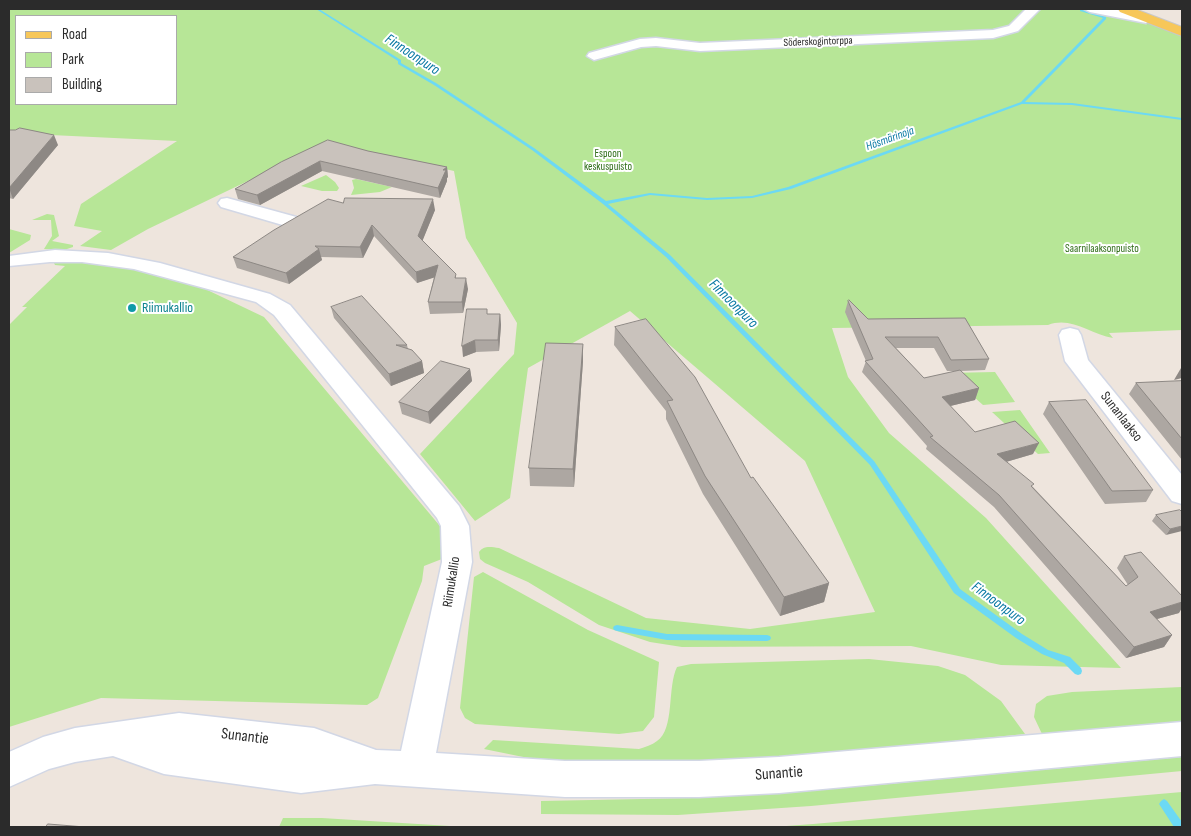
<!DOCTYPE html>
<meta charset="utf-8">
<style>
body{margin:0}
#map{position:relative;width:1191px;height:836px;overflow:hidden;background:#eee5dd;font-family:"Sofia Sans Condensed",sans-serif}
canvas{display:block}
.frame{position:absolute;inset:0;border:10px solid #2b2b2b;pointer-events:none}
.legend{position:absolute;left:15px;top:15px;width:162px;height:90px;box-sizing:border-box;background:#fff;border:1px solid #aaa;margin:0;padding:6px 9px;list-style:none;font-size:15px;color:#2b2b2b}
.legend li{display:flex;align-items:center;gap:10px;height:25px}
.legend b{width:25px;border:1px solid #aaa}
</style>
<div id="map">
<canvas width="1191" height="836"></canvas>
<div class="frame"></div>
<ul class="legend">
<li><b style="height:6px;background:#f7c759"></b>Road</li>
<li><b style="height:14px;background:#b7e697"></b>Park</li>
<li><b style="height:14px;background:#c9c2bc"></b>Building</li>
</ul>
</div>
<script>
const ctx = document.querySelector('canvas').getContext('2d');
ctx.lineJoin = 'round';
function paint(path, color) { ctx.fillStyle = color; ctx.fill(path, 'evenodd'); }
function trace(path, color, width, dash) { ctx.strokeStyle = color; ctx.lineWidth = width; ctx.lineCap = dash ? 'butt' : 'round'; ctx.setLineDash(dash || []); ctx.stroke(path); }
function write(font, color, halo, rows, align = 'center') {
  ctx.font = font + ' "Sofia Sans Condensed",sans-serif'; ctx.lineWidth = 4; ctx.setLineDash([]); ctx.textBaseline = 'middle'; ctx.strokeStyle = halo; ctx.fillStyle = color; for (const [text, x, y, turn = 0] of rows) {
    ctx.save(); ctx.translate(x, y); ctx.rotate((+turn || 0) * Math.PI / 180); ctx.textAlign = isNaN(turn) ? turn : align; if (halo) ctx.strokeText(text, 0, 0); ctx.fillText(text, 0, 0); ctx.restore();
  }
}
const green = new Path2D(`
 M9,9H1119L1182,34V330L1109,333L1113,338C1090,334 1071,316 1048,325L832,328L848,377L889,433L986,518L1121,668L1001,665L911,646L682,647L650,642L599,625L528,582L485,563L480,559L479,552C484,545 491,547 499,548L646,618L750,629L875,612L805,461L630,311L528,368L510,498L475,521L420,454L514,354L517,323L466,238L454,171L327,143L148,229L111,250L80,246L102,231L74,226L81,204L177,141L9,133ZM16,16H176V104H16Z
 M326,175L335,182L339,188L337,191H322L301,186Z
 M356,179L392,187L380,192L351,195L354,188L352,180Z
 M47,214L54,215L59,236L52,241L73,245V247L64,250L44,249L52,236L51,220H32Z
 M9,229L31,235L30,240L9,253Z
 M56,261L117,265L140,270L201,287L264,317L445,532L447,557L424,566L422,581L378,698L367,705L101,698L9,727V325L27,307H22L65,266L55,265L54,263Z
 M995,372L1015,402L983,405L947,373Z
 M1020,410L1050,453L1038,454L992,412Z
 M483,572L588,630L659,662L654,717L643,731L619,734L475,724L465,718L460,708L474,577Z
 M869,659L938,666L965,675L1001,701L1025,734L741,762L592,764L538,760L484,749L493,740L639,749C645,747 652,745 657,741C675,729 667,687 677,667L691,664Z
 M1182,687V726L1042,734L1034,717L1036,704L1047,696L1072,692Z
 M1182,757V771L811,806L678,815L541,814V801L693,798L867,786Z
 M1182,792V827H773L813,824Z
 M283,818H322L466,827H279Z`);
const stream = new Path2D(`
 M316,9H319L401,60V63L436,83L534,148L606,201L650,193L707,198L752,196L788,187L1021,102L1103,18L1080,11V9L1106,17V19L1025,102L1072,103L1182,118V120L1072,105L1022,104L791,189L752,198L707,200L650,195L608,204L670,255L874,461L960,589L1022,634L1048,650L1070,657L1081,668L1082,671L1081,674L1078,675L1075,674L1064,663L1042,654L1016,638L954,593L870,465L666,257L603,204L532,150L434,85L398,64V61Z
 M617,625L667,634L767,635L770,636L771,638L770,640L767,641L667,640L617,631L614,630L613,628L614,626Z
 M1164,799L1167,801L1182,822V827H1174L1161,807L1159,804L1161,801Z`);
const minor = new Path2D(`
 M1026,9H1040L1018,31L993,38L700,51L656,46L641,47L594,60L587,56L589,53L640,39L656,38L700,43L993,30L1009,26Z
 M1084,9C1097,8 1143,10 1152,19L1146,23L1090,12Z
 M227,198L300,218L302,222L300,226L293,228L221,207L218,203L221,199Z
 M55,250L108,253L160,263L270,294L290,305L459,506L469,526L472,562L436,753L565,761H699L779,757L1182,722V756L779,793L699,797H565L375,784L301,793L164,774L113,756L75,762L49,769L9,787V752L43,737L75,728L179,713L314,728L376,750L401,751L442,562L441,526L437,518L274,315L256,302L134,269L82,262H50L9,266V256Z
 M1070,328L1078,330L1081,335L1088,360L1182,475V504L1172,501L1065,361L1059,335L1062,330Z`);
const major = new Path2D(`
 M1118,9H1135L1182,27V36L1120,12Z`);
const wall = new Path2D(`
 M9,130L58,145L13,199L9,198Z
 M368,151L447,167L448,177L447,178V181L440,198L322,171L260,205L238,199L235,189L281,162Z
 M343,203L435,210L422,241L456,274V278L468,289L463,313L430,314L428,302L434,277L417,283L374,236L363,258L321,257L322,260L289,284L237,268L233,257Z
 M848,301L868,319L965,318L989,359L985,370L961,371L979,388L975,400L950,406L975,432L1033,454L1006,462L1033,487L1126,586L1128,585L1117,568L1124,556L1179,613L1157,619L1172,635L1164,647L1126,658L994,507L926,449L927,446L862,372L866,361L845,312ZM896,348H934L947,371H958L924,378Z
 M331,307L407,345L408,349L422,361L424,373L391,386L334,318Z
 M488,314H500L501,325L499,351L476,352L463,357Z
 M615,327L751,478L829,583L824,602L780,616L703,494L666,419V411L614,345Z
 M583,344V361L574,487L530,486L529,468Z
 M470,369L472,381L430,424L402,414L399,402Z
 M1182,381V460L1129,394L1136,383Z
 M1049,402L1153,490L1146,502L1105,504L1043,414Z
 M1182,512L1166,535L1152,521L1156,515Z`);
const shadedWall = new Path2D(`
 M54,135L58,145L13,199L9,188Z
 M320,161L322,171L260,205L257,195Z
 M447,167L448,177L447,178V181L440,198L438,188L443,170Z
 M433,199L435,210L420,247L418,236Z
 M372,225L374,236L363,258L360,247Z
 M319,249L322,260L289,284L286,273Z
 M438,265L439,276L417,283L416,272Z
 M466,278L468,289L463,313L462,302Z
 M500,314L501,325L499,351L498,340Z
 M475,340L476,352L463,357L462,346Z
 M583,344V361L574,487L573,469Z
 M422,361L424,373L391,386L389,374Z
 M1181,368H1182V378L1174,380Z
 M470,369L472,381L430,424L428,412Z
 M979,388L975,400L938,409L942,397Z
 M1039,443L1033,454L992,466L997,454Z
 M1182,526V531L1166,535L1170,529Z
 M829,583L824,602L780,616L784,597Z
 M1182,602V608L1179,613L1142,623L1150,612Z
 M1172,635L1164,647L1126,658L1134,647Z`);
const building = new Path2D(`
 M20,128L54,135L9,188V130H15Z
 M328,140L368,151L447,167L443,170H446L438,188L320,161L257,195L235,189L281,162Z
 M345,198L433,199L418,236L456,274L455,278H466L462,302H428L438,265L416,272L372,225L360,247L315,246L319,249L286,273L233,257L274,230L328,199L343,203Z
 M362,296L407,345H396L412,350L422,361L389,374L331,307Z
 M849,300L868,319L965,318L989,359L951,360L938,337H885L924,378L960,370L979,388L942,397L975,432L1015,421L1039,443L997,454L1034,484L1031,486L1126,586L1138,577L1124,556L1141,552L1182,596V602L1150,612L1172,635L1134,647L999,495L930,437L933,436L865,361L873,359L848,301Z
 M467,309H487V314H500L498,340H475L462,346Z
 M646,319L695,377L751,478L753,477L829,583L784,597L705,476L667,401L673,400L615,327Z
 M546,343L583,344L573,469L529,468Z
 M441,361L470,369L428,412L399,402Z
 M1182,381V439L1136,383Z
 M1086,400L1153,490L1112,491L1049,402Z
 M1180,510L1182,512V526L1170,529L1156,515Z
 M48,824L85,827H46Z`);
const markers = [
 [132,308,5,"#0f9aa8"]
];
const farStreetnames = [
 ["Söderskogintorppa",818,42,-2]
];
const farParknames = [
 ["Espoon",608,154],
 ["keskuspuisto",608,167],
 ["Saarnilaaksonpuisto",1102,249]
];
const farWaternames = [
 ["Hösmärinoja",890,139,-20]
];
const cultureNames = [
 ["Riimukallio",142,308]
];
const streetNames = [
 ["Sunanlaakso",1121,417,52],
 ["Riimukallio",452,582,-81]
];
const waterNames = [
 ["Finnoonpuro",412,55,33],
 ["Finnoonpuro",733,304,45],
 ["Finnoonpuro",998,604,36]
];
const nearStreetnames = [
 ["Sunantie",245,737,7],
 ["Sunantie",779,774,-4]
];
paint(green, '#b7e697');
paint(stream, '#6cd9f4');
trace(minor, '#d2d7e5', 3);
trace(major, '#c8c8c8', 2);
paint(minor, '#fff');
paint(major, '#f7c759');
paint(wall, '#ada7a2');
paint(shadedWall, '#8d8884');
paint(building, '#c9c2bc');
trace(building, '#8d8884', 1);
for (const [x, y, r, color] of markers) { const dot = new Path2D(); dot.arc(x, y, r, 0, 2 * Math.PI); ctx.fillStyle = color; ctx.fill(dot); trace(dot, '#fff', 2); }
write('11px', '#2b2b2b', '#fff', farStreetnames);
write('11px', '#2e6c17', '#fff', farParknames);
write('italic 12px', '#0878a3', '#fff', farWaternames);
write('14px', '#0d838f', '#fff', cultureNames, 'left');
write('14px', '#2b2b2b', '#fff', streetNames);
write('italic 15px', '#0878a3', '#fff', waterNames);
write('16px', '#2b2b2b', '#fff', nearStreetnames);
</script>
